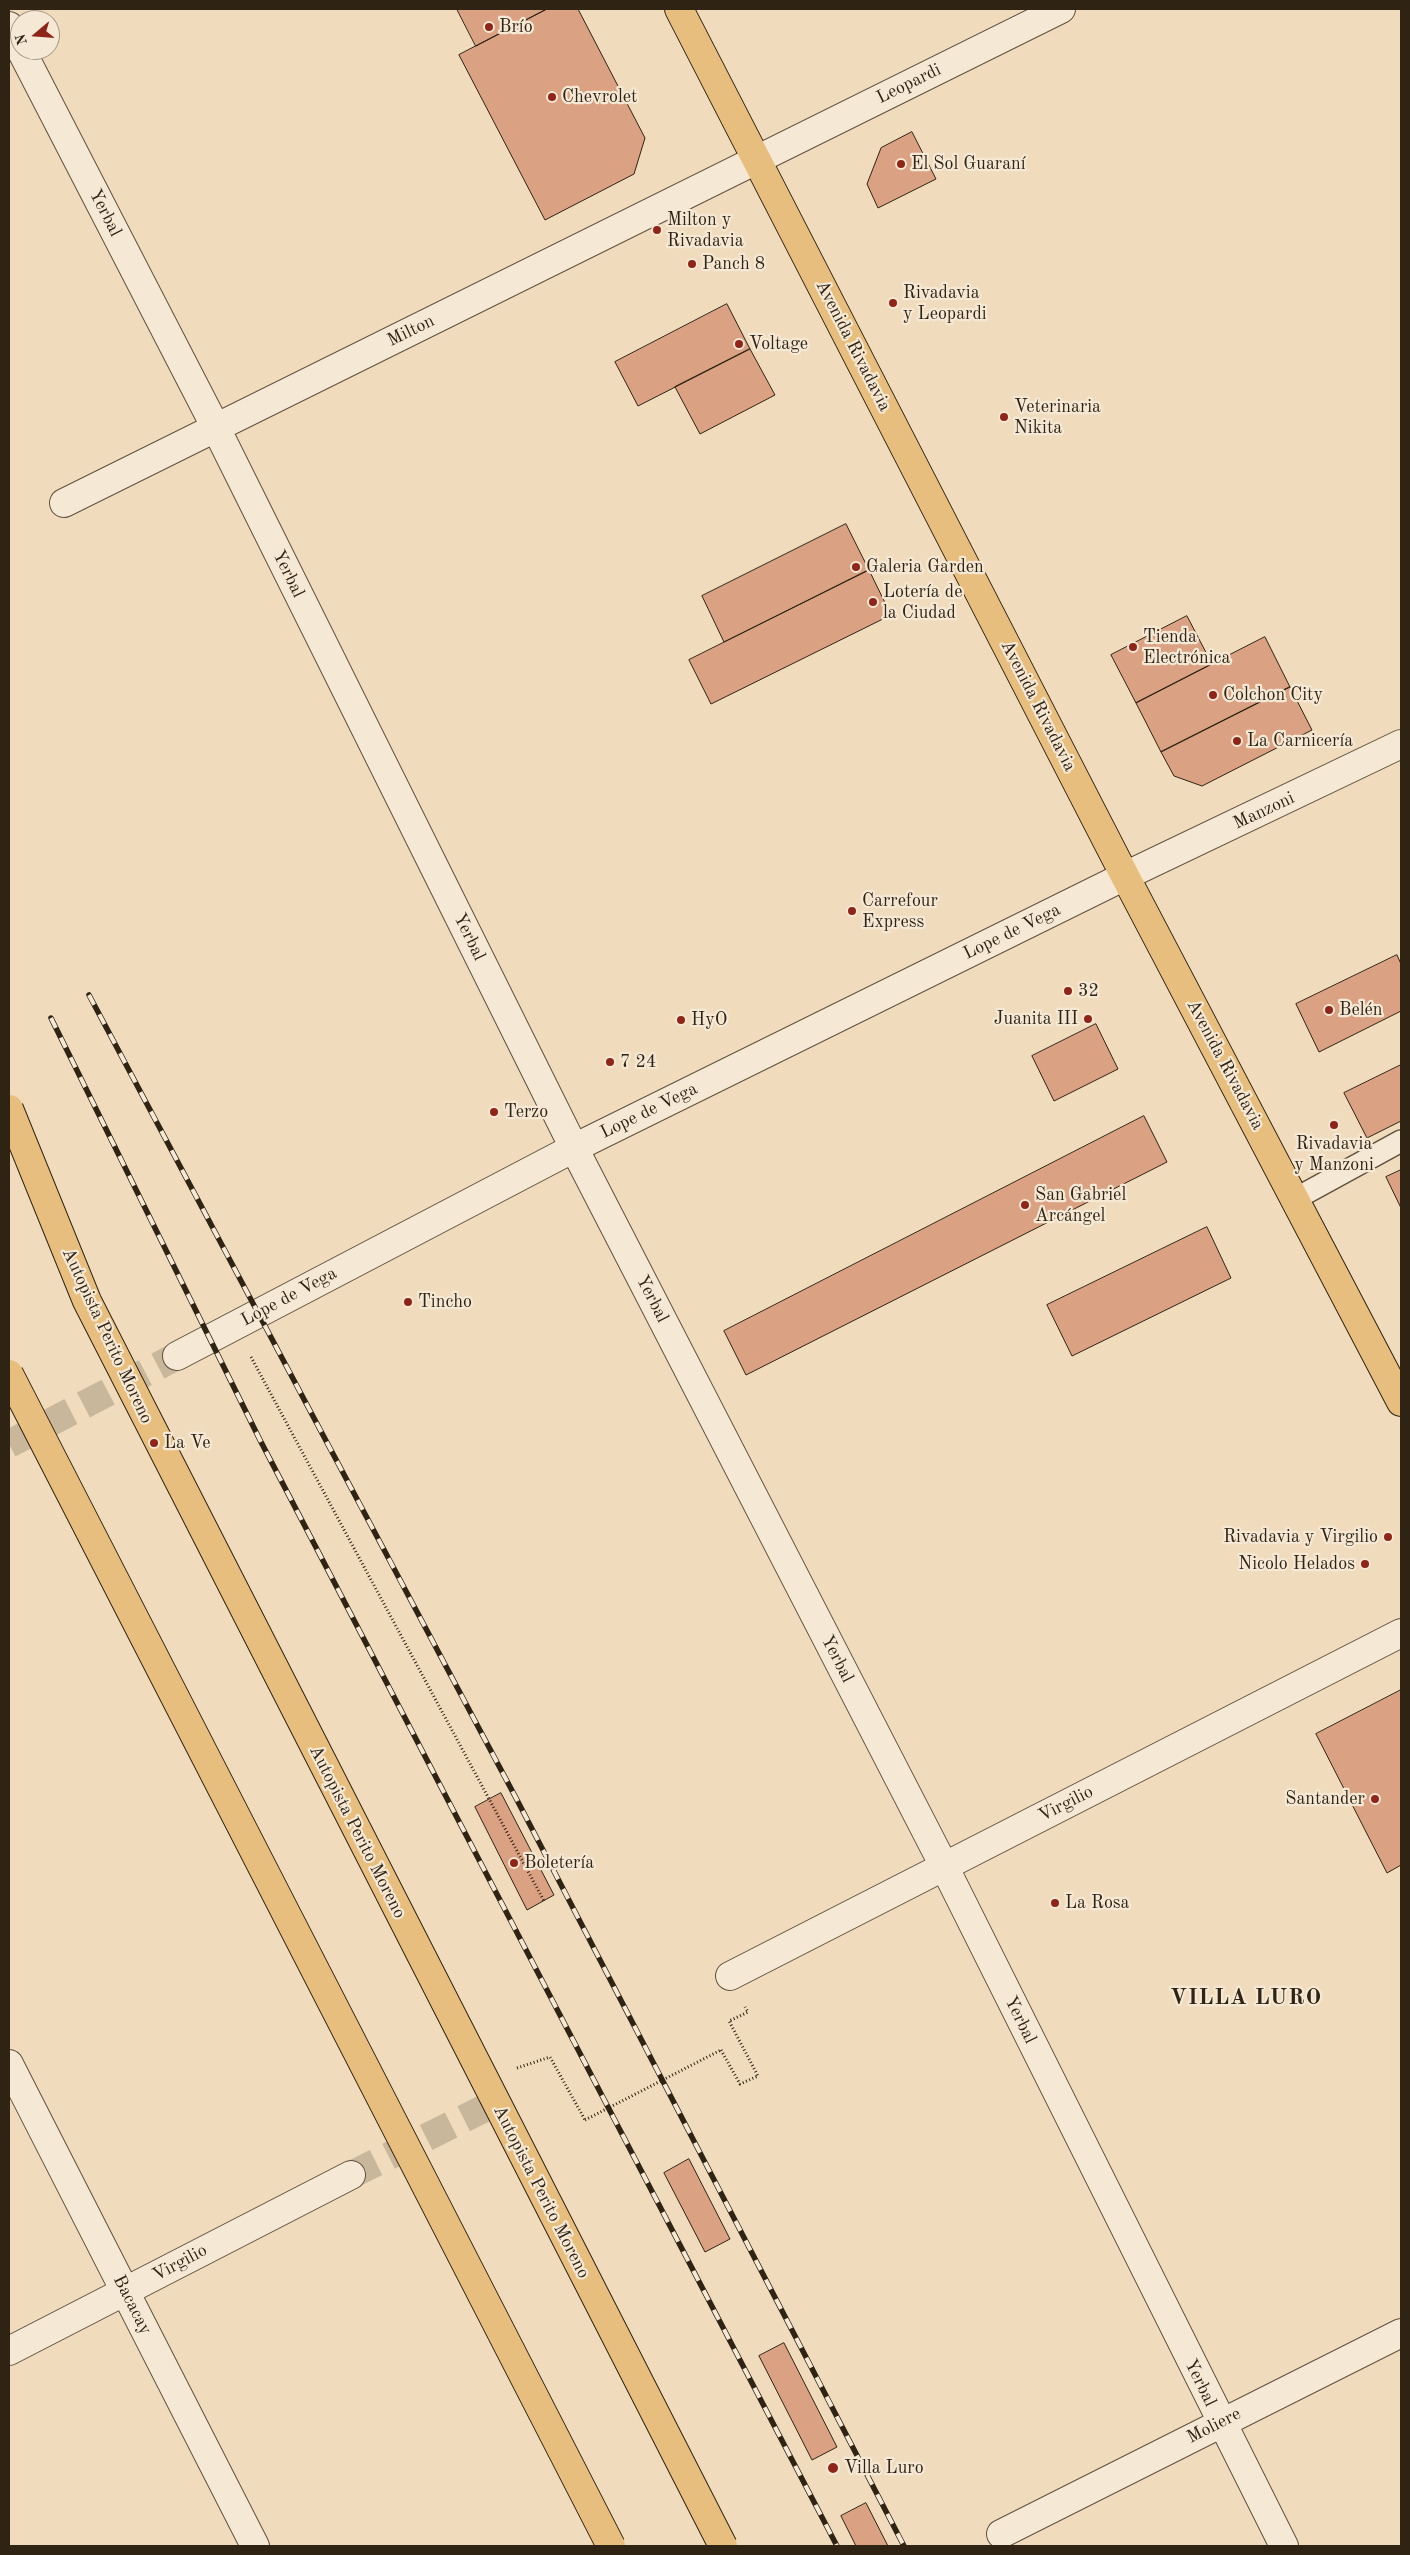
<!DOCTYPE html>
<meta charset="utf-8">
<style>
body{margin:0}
#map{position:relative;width:1410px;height:2555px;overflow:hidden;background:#f0dcbd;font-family:"Old Standard TT",serif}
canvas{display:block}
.frame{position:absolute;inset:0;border:10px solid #2f2314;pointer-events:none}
.north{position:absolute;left:10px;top:10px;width:50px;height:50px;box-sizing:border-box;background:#f5e8d4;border:1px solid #a69987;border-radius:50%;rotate:252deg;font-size:14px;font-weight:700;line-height:20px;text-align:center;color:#2f2314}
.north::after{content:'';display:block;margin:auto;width:18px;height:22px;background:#8f2418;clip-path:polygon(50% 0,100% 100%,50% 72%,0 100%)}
</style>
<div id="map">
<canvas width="1410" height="2555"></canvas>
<div class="frame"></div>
<div class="north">N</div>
</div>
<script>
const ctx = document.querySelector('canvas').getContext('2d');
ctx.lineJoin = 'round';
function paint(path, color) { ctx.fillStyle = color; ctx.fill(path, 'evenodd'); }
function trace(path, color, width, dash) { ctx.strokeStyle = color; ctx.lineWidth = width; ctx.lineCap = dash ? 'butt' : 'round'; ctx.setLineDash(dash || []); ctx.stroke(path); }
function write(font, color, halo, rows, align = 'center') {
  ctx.font = font + ' "Old Standard TT",serif'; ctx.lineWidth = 4.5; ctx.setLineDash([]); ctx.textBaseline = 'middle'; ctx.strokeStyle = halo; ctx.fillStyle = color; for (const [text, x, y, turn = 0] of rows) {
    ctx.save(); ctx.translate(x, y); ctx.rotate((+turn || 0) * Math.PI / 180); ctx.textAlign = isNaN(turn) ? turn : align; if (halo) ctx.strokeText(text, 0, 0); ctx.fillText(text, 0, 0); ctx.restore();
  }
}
const building = new Path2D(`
 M457,9H547L476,46Z
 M547,9H578L645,138L634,174L545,220L459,55Z
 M912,132L936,179L878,208L867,184L881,148Z
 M727,304L750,349L638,406L615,362Z
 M750,349L775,395L700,434L675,387Z
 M846,524L869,570L724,642L702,596Z
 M869,570L891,615L711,704L689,660Z
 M1187,616L1212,664L1136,703L1111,655Z
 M1265,637L1290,687L1161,752L1136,703Z
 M1290,687L1312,730L1202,786L1174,776L1161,752Z
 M1397,955L1401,964V1011L1319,1052L1296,1004Z
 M1096,1024L1118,1069L1054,1101L1032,1056Z
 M1401,1065V1121L1367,1138L1344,1093Z
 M1144,1116L1167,1162L746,1375L724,1331Z
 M1401,1170V1208L1386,1177Z
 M1207,1227L1231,1278L1072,1356L1047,1305Z
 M1401,1690V1865L1387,1873L1316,1734Z
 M501,1793L554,1895L527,1910L475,1807Z
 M689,2159L730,2239L705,2252L664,2173Z
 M784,2343L837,2447L812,2460L759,2356Z
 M866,2503L888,2546H856L841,2516Z`);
const streetTunnel = new Path2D(`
 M9,1444L177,1356
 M351,2175L489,2106`);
const path = new Path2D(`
 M251,1357L544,1901
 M721,2050L740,2084L758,2076L729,2021L748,2012L745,2007
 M517,2068L550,2057L585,2120`);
const lane = new Path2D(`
 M1295,1199L1401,1141`);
const street = new Path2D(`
 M9,26L20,48
 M21,50L216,428L574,1148L944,1866L1284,2546
 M64,503L1061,9
 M177,1356L574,1148L1125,876L1401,744
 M730,1976L1401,1633
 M9,2064L255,2546
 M9,2351L351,2175
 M1001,2534L1401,2333`);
const primary = new Path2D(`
 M679,9L1125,876L1401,1402`);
const rail = new Path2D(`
 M89,995L516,1798L904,2546
 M51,1018L260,1440L837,2546`);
const pathBridge = new Path2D(`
 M585,2120L721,2050`);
const highwayBridge = new Path2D(`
 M9,1109L87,1301L723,2546
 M9,1374L611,2546`);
const markers = [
 [489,27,5,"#8f2418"],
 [552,97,5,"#8f2418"],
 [901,164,5,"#8f2418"],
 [657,230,5,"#8f2418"],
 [692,264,5,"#8f2418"],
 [893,303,5,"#8f2418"],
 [739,344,5,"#8f2418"],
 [1004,417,5,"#8f2418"],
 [856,567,5,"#8f2418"],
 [873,602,5,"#8f2418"],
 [1133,647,5,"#8f2418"],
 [1213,695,5,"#8f2418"],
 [1237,741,5,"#8f2418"],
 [852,911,5,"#8f2418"],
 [1068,991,5,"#8f2418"],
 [1329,1010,5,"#8f2418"],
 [1088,1019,5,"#8f2418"],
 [681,1020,5,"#8f2418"],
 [610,1062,5,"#8f2418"],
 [494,1112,5,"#8f2418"],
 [1334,1125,5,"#8f2418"],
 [1025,1205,5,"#8f2418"],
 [408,1302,5,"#8f2418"],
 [154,1443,5,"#8f2418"],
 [1388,1537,5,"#8f2418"],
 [1365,1564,5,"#8f2418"],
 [1375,1799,5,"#8f2418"],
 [514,1863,5,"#8f2418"],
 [1055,1903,5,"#8f2418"],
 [833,2468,6,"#8f2418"]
];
const poiNames = [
 ["Brío",499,27],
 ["Chevrolet",562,97],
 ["El Sol Guaraní",911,164],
 ["Milton y",667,220],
 ["Rivadavia",667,241],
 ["Panch 8",702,264],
 ["Rivadavia",903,293],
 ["y Leopardi",903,314],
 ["Voltage",749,344],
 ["Veterinaria",1014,407],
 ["Nikita",1014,428],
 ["Galeria Garden",866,567],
 ["Lotería de",883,592],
 ["la Ciudad",883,613],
 ["Tienda",1143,637],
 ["Electrónica",1143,658],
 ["Colchon City",1223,695],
 ["La Carnicería",1247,741],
 ["Carrefour",862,901],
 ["Express",862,922],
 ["32",1078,991],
 ["Belén",1339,1010],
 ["Juanita III",1078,1019,"right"],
 ["HyO",691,1020],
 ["7 24",620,1062],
 ["Terzo",504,1112],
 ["Rivadavia",1334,1144,"center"],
 ["y Manzoni",1334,1165,"center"],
 ["San Gabriel",1035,1195],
 ["Arcángel",1035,1216],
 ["Tincho",418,1302],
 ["La Ve",164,1443],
 ["Rivadavia y Virgilio",1378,1537,"right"],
 ["Nicolo Helados",1355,1564,"right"],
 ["Santander",1365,1799,"right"],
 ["Boletería",524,1863],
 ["La Rosa",1065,1903],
 ["Villa Luro",844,2468]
];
const streetNames = [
 ["Leopardi",909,84,-26],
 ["Yerbal",105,213,63],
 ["Milton",411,331,-26],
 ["Avenida Rivadavia",853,346,63],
 ["Yerbal",288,574,64],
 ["Avenida Rivadavia",1038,706,63],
 ["Manzoni",1264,811,-25],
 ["Lope de Vega",1012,932,-26],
 ["Yerbal",469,937,64],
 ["Avenida Rivadavia",1225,1065,62],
 ["Lope de Vega",649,1111,-26],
 ["Lope de Vega",289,1297,-28],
 ["Yerbal",652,1299,63],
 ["Autopista Perito Moreno",107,1336,65],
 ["Yerbal",837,1659,63],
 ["Virgilio",1066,1804,-27],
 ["Autopista Perito Moreno",357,1832,63],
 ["Yerbal",1020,2020,64],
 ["Autopista Perito Moreno",541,2192,63],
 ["Virgilio",180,2263,-28],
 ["Bacacay",132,2305,63],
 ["Yerbal",1200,2383,64],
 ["Moliere",1214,2426,-27]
];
const districtNames = [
 ["VILLA LURO",1246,1998]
];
paint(building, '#daa182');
trace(building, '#2f2314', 1);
trace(streetTunnel, '#c9b79b', 28, [28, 14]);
trace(lane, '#5f513e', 24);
trace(street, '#5f513e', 30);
trace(primary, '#2f2314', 30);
trace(path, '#2f2314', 3, [1, 2.5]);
trace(lane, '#f5e8d4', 21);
trace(street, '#f5e8d4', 28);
trace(primary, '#e8be7e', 28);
trace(rail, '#2f2314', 5.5);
trace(rail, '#f5e8d4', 4, [11]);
trace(highwayBridge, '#2f2314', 30, []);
trace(pathBridge, '#2f2314', 3, [1, 2.5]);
trace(highwayBridge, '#e8be7e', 28);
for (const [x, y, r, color] of markers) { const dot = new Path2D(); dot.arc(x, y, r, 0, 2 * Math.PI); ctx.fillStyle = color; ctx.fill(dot); trace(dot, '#f5e8d4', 2); }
write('18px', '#2f2314', '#f5e8d4', poiNames, 'left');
write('18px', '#2f2314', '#f5e8d4', streetNames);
ctx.letterSpacing = '1px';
write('bold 22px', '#2f2314', '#f5e8d4', districtNames);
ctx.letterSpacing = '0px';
</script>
